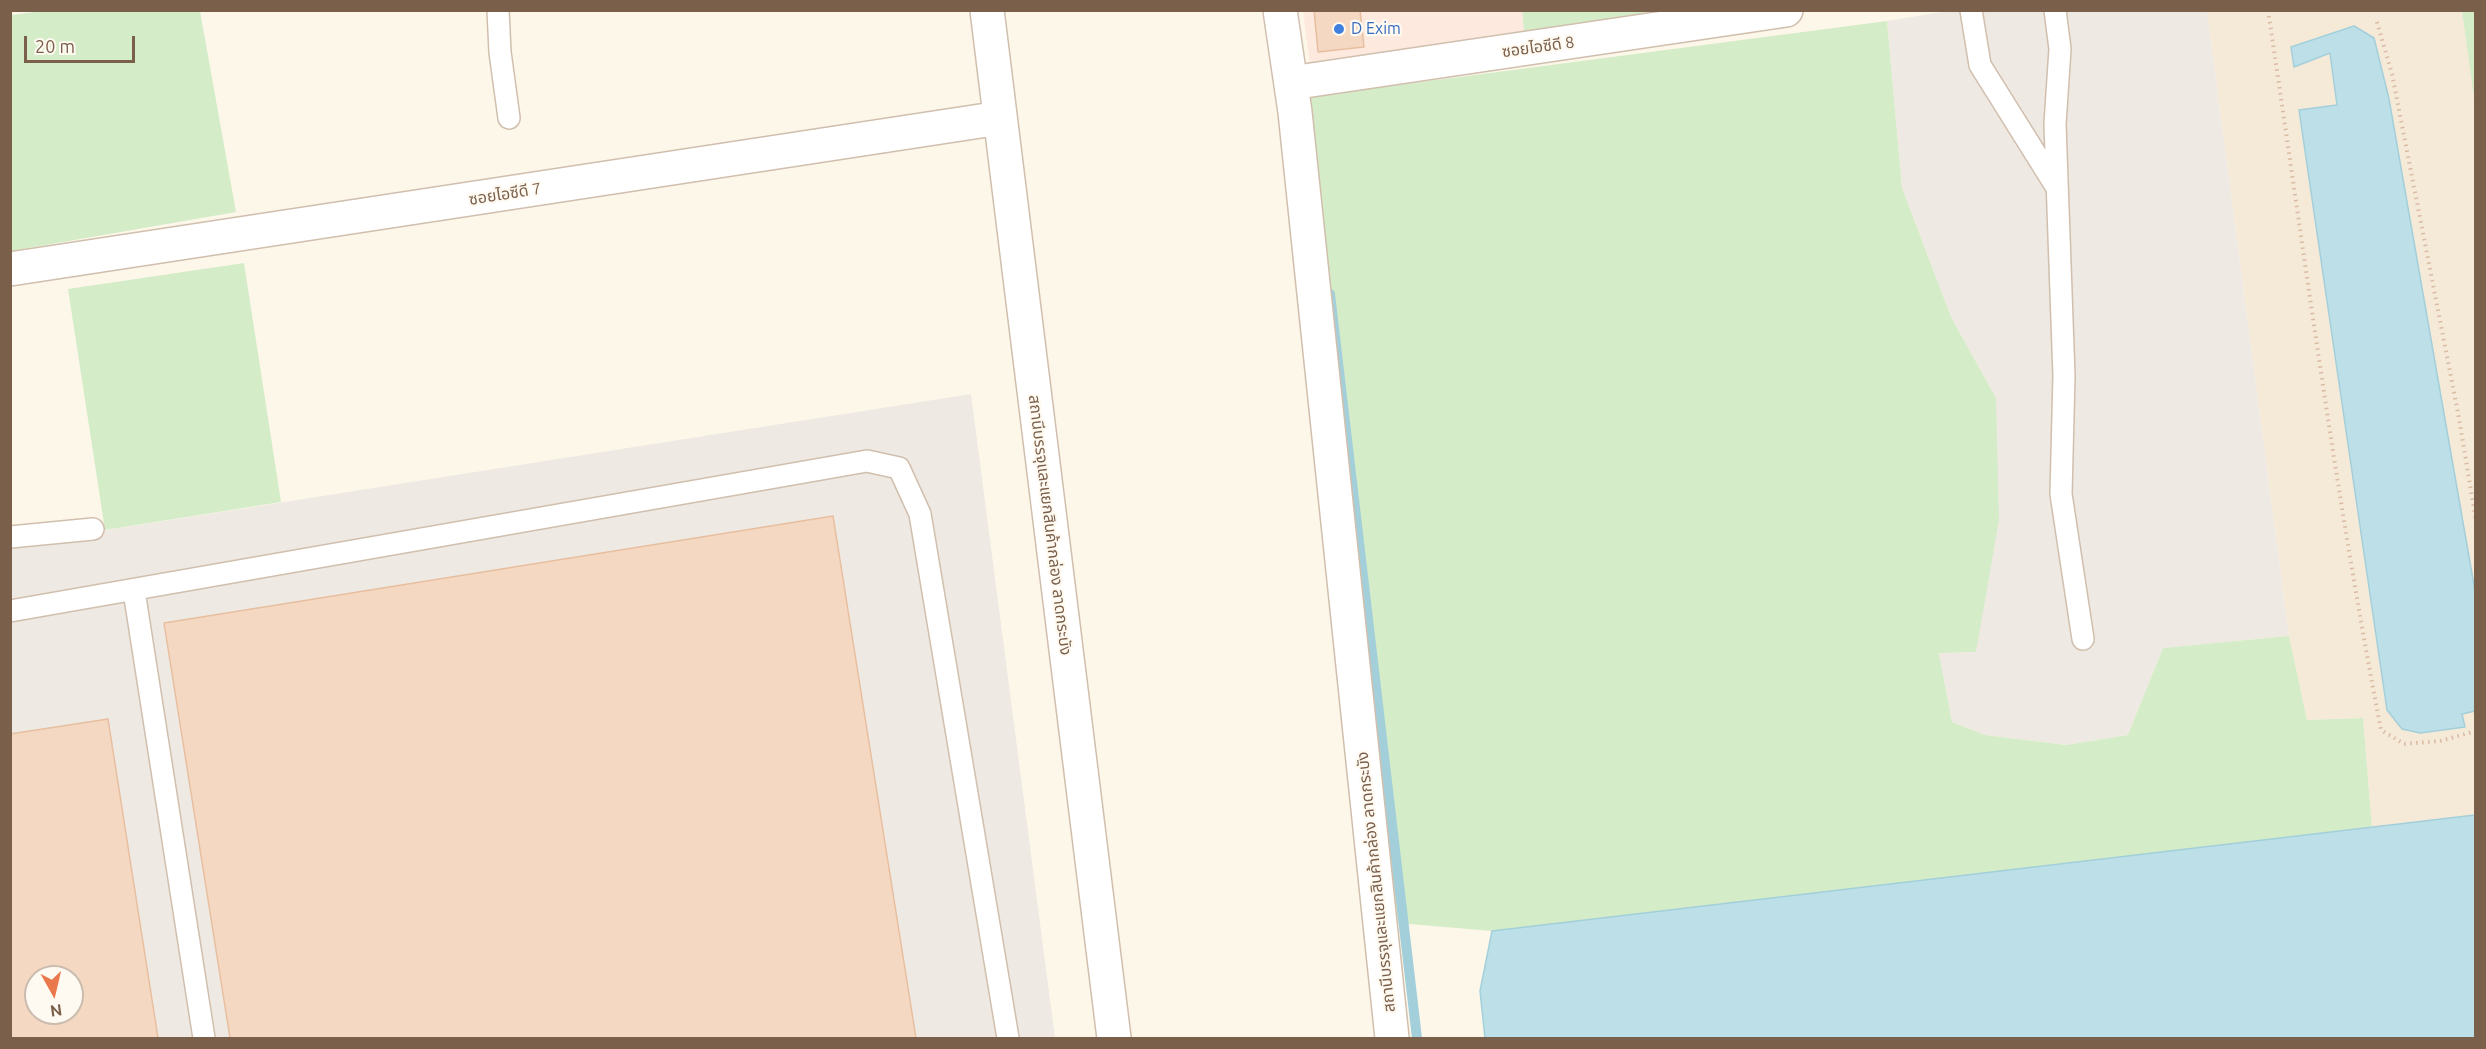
<!DOCTYPE html>
<meta charset="utf-8">
<style>
body{margin:0}
#map{position:relative;width:2486px;height:1049px;overflow:hidden;background:#fdf7ea;font-family:Ubuntu,sans-serif}
canvas{display:block}
.frame{position:absolute;inset:0;border:12px solid #7a5f4b;pointer-events:none}
.north{position:absolute;left:24px;top:965px;width:60px;height:60px;box-sizing:border-box;background:#fffaf1;border:2px solid #cabcaf;border-radius:50%;rotate:172deg;font-size:16px;font-weight:700;line-height:24px;text-align:center;color:#7a5f4b}
.north::after{content:'';display:block;margin:auto;width:21px;height:27px;background:#ea784d;clip-path:polygon(50% 0,100% 100%,50% 72%,0 100%)}
.scale{position:absolute;left:24px;top:36px;width:111px;height:27px;box-sizing:border-box;border:3px solid #7a5f4b;border-top:0;padding-left:8px;font-size:18px;line-height:21px;white-space:nowrap;color:#7a5f4b;-webkit-text-stroke:4px #fffaf1;paint-order:stroke}
</style>
<div id="map">
<canvas width="2486" height="1049"></canvas>
<div class="frame"></div>
<div class="north">N</div>
<div class="scale">20 m</div>
</div>
<script>
const ctx = document.querySelector('canvas').getContext('2d');
ctx.lineJoin = 'round';
function paint(path, color) { ctx.fillStyle = color; ctx.fill(path, 'evenodd'); }
function trace(path, color, width, dash) { ctx.strokeStyle = color; ctx.lineWidth = width; ctx.lineCap = dash ? 'butt' : 'round'; ctx.setLineDash(dash || []); ctx.stroke(path); }
function write(font, color, halo, rows, align = 'center') {
  ctx.font = font + ' Ubuntu,"Noto Sans Thai",sans-serif'; ctx.lineWidth = 4.5; ctx.setLineDash([]); ctx.textBaseline = 'middle'; ctx.strokeStyle = halo; ctx.fillStyle = color; for (const [text, x, y, turn = 0] of rows) {
    ctx.save(); ctx.translate(x, y); ctx.rotate((+turn || 0) * Math.PI / 180); ctx.textAlign = isNaN(turn) ? turn : align; if (halo) ctx.strokeText(text, 0, 0); ctx.fillText(text, 0, 0); ctx.restore();
  }
}
const residential = new Path2D(`
 M2207,11H2462L2476,104L2475,815L2372,828L2363,718L2307,720L2289,636Z`);
const commercial = new Path2D(`
 M1303,11H1522L1524,31L1310,66Z`);
const industrial = new Path2D(`
 M1954,10L2207,11L2289,636L2163,648L2128,735L2066,745L1985,735L1952,722L1939,653L1976,652L1996,398L1951,317L1902,188L1887,21Z
 M971,394L1055,1038H11V545ZM36,977H72V1013H36Z`);
const green = new Path2D(`
 M1522,10H1659V11L1524,31Z
 M43,11H200L236,212L11,251V15Z
 M2462,11H2475V104Z
 M1887,21L1902,188L1951,317L1996,398L1999,520L1976,652L1939,653L1952,722L1985,735L2066,745L2128,735L2163,648L2289,636L2307,720L2363,718L2372,828L1492,931L1398,923L1299,98Z
 M244,263L281,502L105,530L68,289Z`);
const water = new Path2D(`
 M2354,26L2374,38L2389,99L2475,591V711L2462,714L2465,727L2420,733L2402,729L2387,710L2299,110L2337,105L2330,53L2294,67L2291,47Z
 M2475,815V1038H1485L1480,991L1492,931Z`);
const stream = new Path2D(`
 M1330,294L1417,1038`);
const building = new Path2D(`
 M1314,10H1360L1364,47L1318,52Z
 M833,516L916,1038H230L164,623Z
 M108,719L158,1038H10V734ZM36,977H72V1013H36Z`);
const path = new Path2D(`
 M2268,10C2304,250 2335,492 2381,730L2404,744L2440,741L2476,731
 M2377,22L2392,74L2459,418L2476,521`);
const service = new Path2D(`
 M498,10L500,52L509,118
 M1971,10L1980,65L2057,188
 M2055,10L2060,49L2055,124L2064,376L2061,494L2083,639
 M10,537L93,529
 M134,591L204,1038
 M10,611L867,461L899,468L920,514L1008,1038`);
const minor = new Path2D(`
 M987,10L1114,1038
 M1280,10L1295,112L1392,1038
 M1291,83L1786,10
 M10,269L1000,118`);
const markers = [
 [1339,29,6,"#3f7fe0"]
];
const shopNames = [
 ["D Exim",1351,29]
];
const streetNames = [
 ["ซอยไอซีดี 8",1538,47,-8],
 ["ซอยไอซีดี 7",505,194,-9],
 ["สถานีบรรจุและแยกสินค้ากล่อง ลาดกระบัง",1050,525,83],
 ["สถานีบรรจุและแยกสินค้ากล่อง ลาดกระบัง",1376,882,-96]
];
paint(residential, '#f5e9d8');
paint(commercial, '#fee9de');
paint(industrial, '#efe9e3');
paint(green, '#d4ecc7');
paint(water, '#bde0e8');
trace(water, '#a3cfdb', 1.5);
trace(stream, '#a3cfdb', 10);
paint(building, '#f4d8c1');
trace(building, '#e7bfa0', 1.5);
trace(service, '#d1bfae', 24);
trace(minor, '#d1bfae', 36);
trace(path, '#dabba3', 4, [1.5, 4.5]);
trace(service, '#fff', 21);
trace(minor, '#fff', 33);
for (const [x, y, r, color] of markers) { const dot = new Path2D(); dot.arc(x, y, r, 0, 2 * Math.PI); ctx.fillStyle = color; ctx.fill(dot); trace(dot, '#fffaf1', 2); }
write('16px', '#366cbe', '#fffaf1', shopNames, 'left');
write('16px', '#7a5f4b', '#fffaf1', streetNames);
</script>
